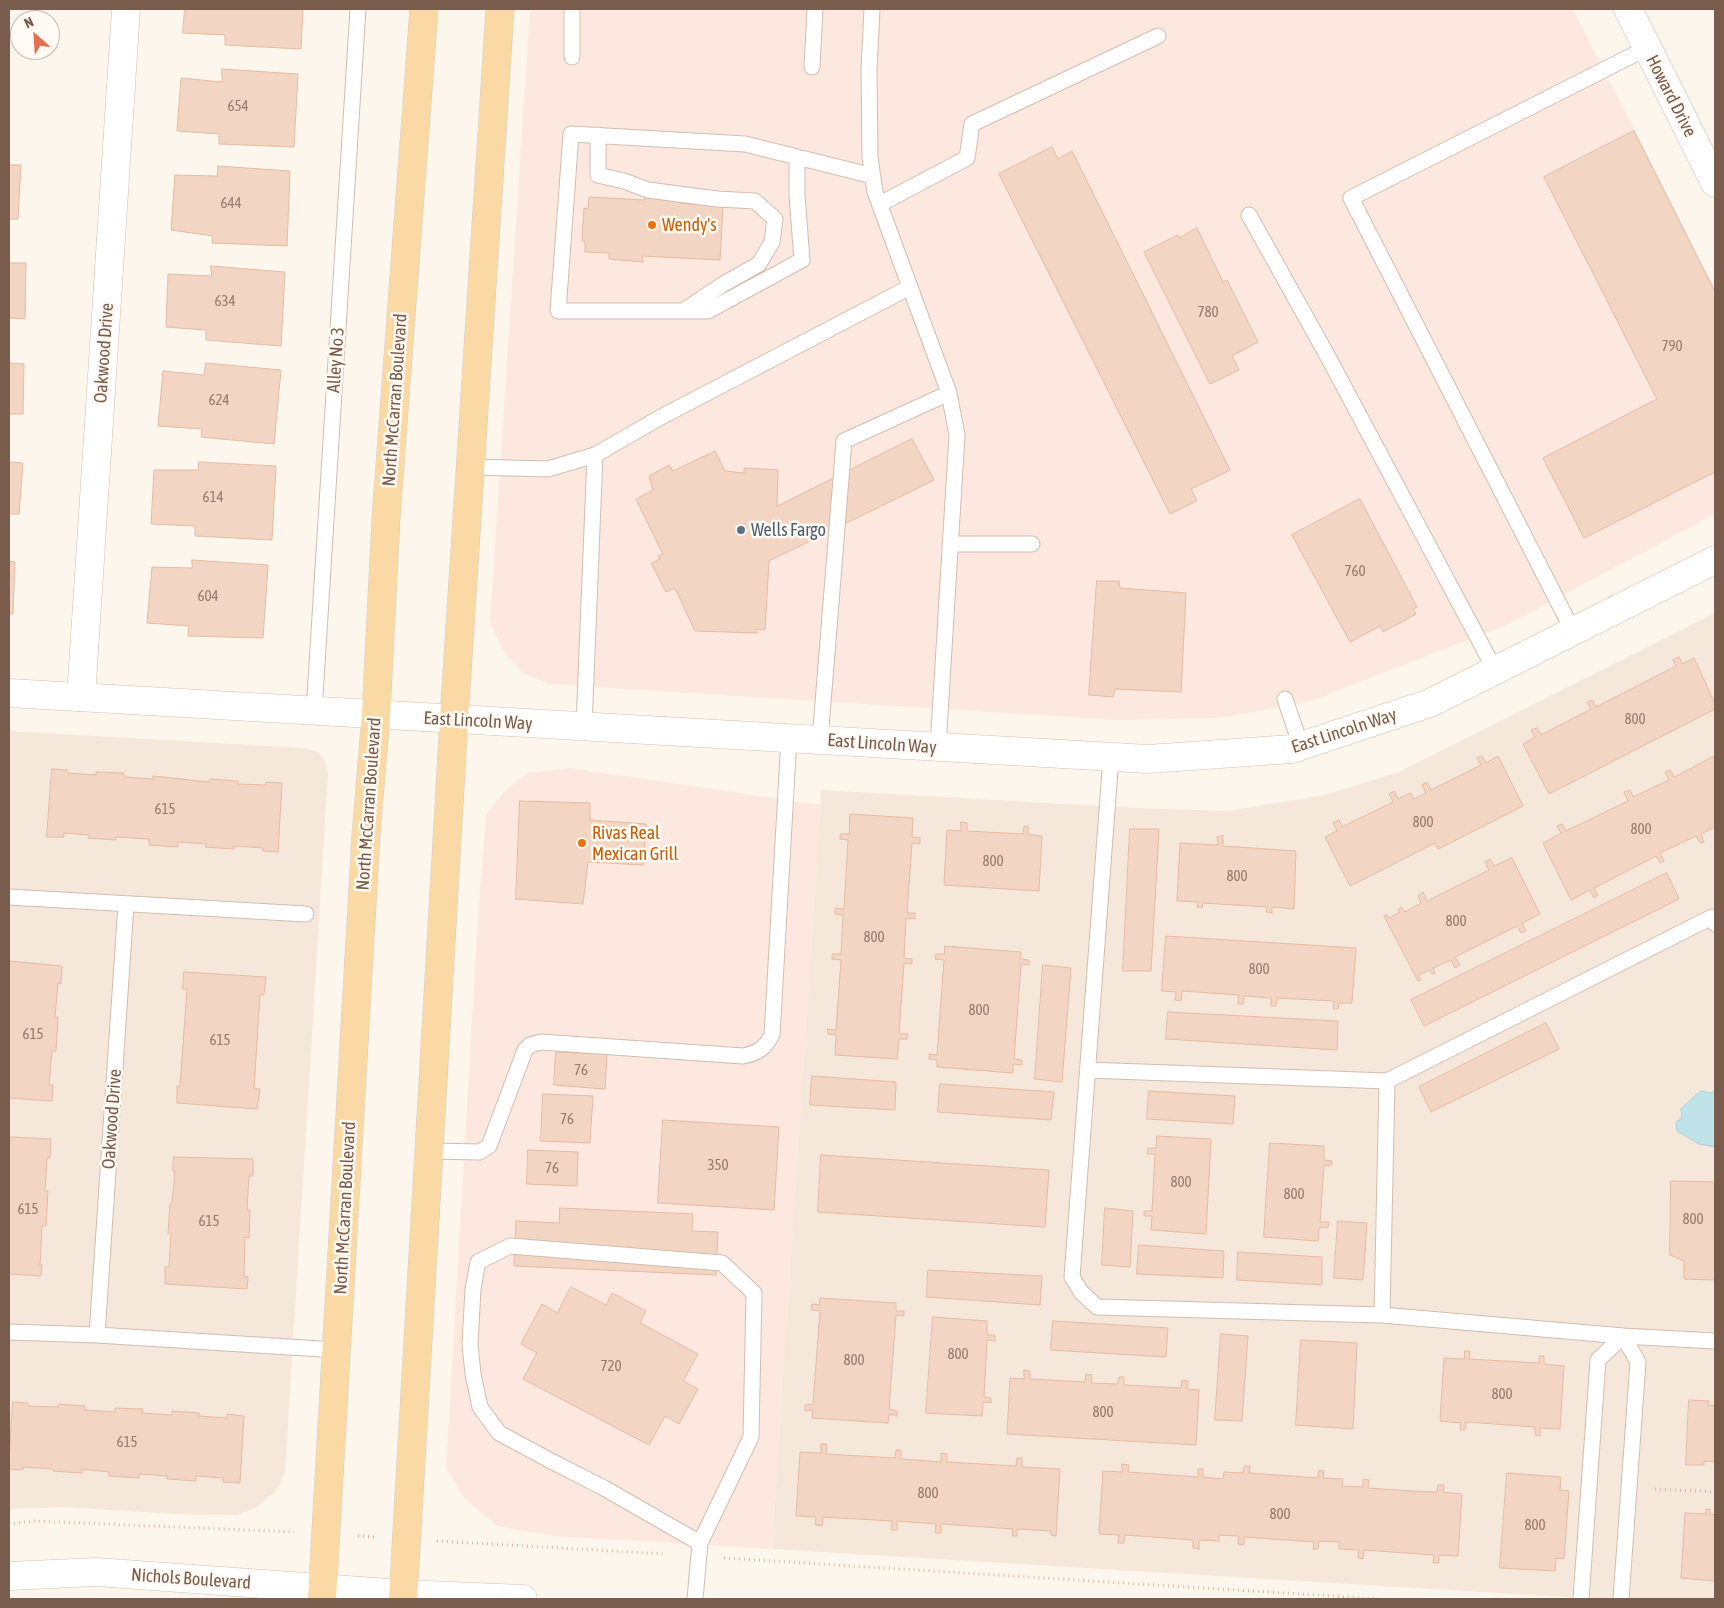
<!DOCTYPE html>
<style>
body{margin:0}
#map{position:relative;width:1724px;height:1608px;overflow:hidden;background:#fdf6ec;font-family:"Asap Condensed",sans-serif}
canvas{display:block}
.frame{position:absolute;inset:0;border:10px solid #7a5c4d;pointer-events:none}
.north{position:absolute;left:10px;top:10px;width:50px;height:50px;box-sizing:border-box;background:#fffaf3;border:1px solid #cabbb1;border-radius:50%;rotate:334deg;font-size:14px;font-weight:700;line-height:20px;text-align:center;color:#7a5c4d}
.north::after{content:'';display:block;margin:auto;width:18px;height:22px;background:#e76f51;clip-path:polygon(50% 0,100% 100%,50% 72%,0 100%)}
</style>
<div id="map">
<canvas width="1724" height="1608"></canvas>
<div class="frame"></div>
<div class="north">N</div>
</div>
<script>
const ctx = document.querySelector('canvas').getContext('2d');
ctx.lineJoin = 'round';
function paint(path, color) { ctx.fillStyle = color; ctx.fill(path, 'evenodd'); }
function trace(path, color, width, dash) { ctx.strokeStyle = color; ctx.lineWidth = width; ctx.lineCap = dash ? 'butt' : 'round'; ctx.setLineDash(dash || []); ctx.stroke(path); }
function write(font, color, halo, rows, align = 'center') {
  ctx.font = font + ' "Asap Condensed",sans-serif'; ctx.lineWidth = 5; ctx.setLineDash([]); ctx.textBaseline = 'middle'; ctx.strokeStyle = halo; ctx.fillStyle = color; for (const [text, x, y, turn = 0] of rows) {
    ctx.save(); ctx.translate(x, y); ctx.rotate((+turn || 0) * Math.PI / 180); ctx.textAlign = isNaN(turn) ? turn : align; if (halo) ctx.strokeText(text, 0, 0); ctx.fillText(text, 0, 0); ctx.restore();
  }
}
const residential = new Path2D(`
 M1715,613V1599H1598L772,1549L821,790L1137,808L1228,811L1325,795L1399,772Z
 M9,731L304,748L318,752L325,761L328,774L285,1472L276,1491L257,1507L237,1515L174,1514L62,1507L9,1509Z`);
const commercial = new Path2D(`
 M530,9H1573L1715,289V514L1509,624L1308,702L1220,718L1116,720L549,684L523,673L503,651L490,621Z
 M570,768L821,805L772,1549L553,1536L497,1526L465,1499L446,1468L478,916L486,815L505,791L527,773Z`);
const water = new Path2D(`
 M1701,1091L1710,1093L1715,1091V1147L1699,1144L1677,1131L1676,1122L1682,1118L1681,1109Z`);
const building = new Path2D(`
 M185,9H303L301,49L225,45V35L183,33Z
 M222,69L298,74L294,147L219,144V134L177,131L181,78L222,82Z
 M1634,131L1715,292V472L1584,538L1543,458L1657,399L1544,177Z
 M1052,147L1058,159L1072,151L1230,470L1191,489L1197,501L1170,514L999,174Z
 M9,165H21L18,219H9Z
 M218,166L290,171L287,246L212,243L213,236L171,230L175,175L217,176Z
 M645,196L679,199V203L723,206L720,260L642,256L643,262L609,259V253L585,252V241H582L584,208L588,209L589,197L644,200Z
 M1197,228L1223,282L1227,280L1258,342L1232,356L1239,370L1210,384L1144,252L1178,235L1179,238Z
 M9,263H26L25,319L9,318Z
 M211,266L285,272L281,346L206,340V330L166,327L168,274L211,276Z
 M9,363L24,364L23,414H9Z
 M206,363L281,370L274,444L201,437L202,429L158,426L163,371L204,375Z
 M912,439L934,480L769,561L765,630L757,629V633L695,631L675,588L666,592L651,563L660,559L658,556L663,554L636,499L653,490L649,476L669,465L673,471L715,451L725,471L744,473V468L778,470L777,506Z
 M9,462L23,463L19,514H9Z
 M199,462L276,466L272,540L195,536V526L151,524L154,470H198Z
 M1360,499L1417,607L1413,609L1416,614L1383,632L1380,626L1350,642L1292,535Z
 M192,560L268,565L263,638L188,636L189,626L147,623L152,567L192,568Z
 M9,561L15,562L13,614H9Z
 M1097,581H1119L1120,588L1186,593L1181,692L1115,689L1113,697L1089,695Z
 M1679,657L1682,664L1694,658L1715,704V709L1549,794L1523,744L1535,737L1531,730L1537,728L1541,735L1591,709L1587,702L1592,700L1596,707L1676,666L1673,660Z
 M1482,756L1486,763L1498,756L1523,806L1438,849L1435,843L1350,886L1325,837L1337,831L1333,823L1339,820L1342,827L1393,802L1389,794L1394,791L1398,799L1411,793L1414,799L1426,793L1422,785L1427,782L1431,790L1481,765L1477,758Z
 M1715,756V827L1701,834L1704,842L1700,843L1696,836L1660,853L1664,861L1660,863L1656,856L1594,888L1598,895L1594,898L1590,890L1571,900L1543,843L1561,833L1557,826L1562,824L1566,831L1628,801L1624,792L1630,790L1633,797L1669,780L1665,772L1670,770L1674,777Z
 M52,769L67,770V773L96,775V772L124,773V777L153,779V776L209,782L210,779L238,781V784L266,785V782L282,783L278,852L263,851V848L234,846V849L205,847L206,844L178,842V847L149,845V839L116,837V840L88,838L89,835L64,833V837H47Z
 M520,801L590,803V820L646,824L643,865L588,862L583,904L516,899Z
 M850,814L913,818L912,837L920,838V844L912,843L907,913H915V919L906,918L904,958L912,959V964L904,963L899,1033L908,1034L907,1039H899L897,1059L835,1055L836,1035L828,1034L827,1029L836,1030L841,960L832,959V954H841L843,915L835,914V908L844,909L848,840L840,839V834H849Z
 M961,822L967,823V831L1023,834L1024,826L1029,827L1027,834L1042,836L1039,891L944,885L947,830L961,831Z
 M1130,829H1159L1151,971H1123Z
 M1223,836V846L1296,851L1294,909L1272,907V913L1266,912L1267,907L1203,903L1202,908L1197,907L1198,902L1177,901L1180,843L1218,845L1217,837Z
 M1512,858L1540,914L1522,923L1526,931L1521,933L1517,926L1455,957L1460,965L1455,968L1451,960L1433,968L1435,973L1432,974L1430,970L1418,975L1421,980L1418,981L1384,916L1387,915L1389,918L1400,912L1398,910L1401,907L1405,912L1421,903L1418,896L1423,892L1427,901L1489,870L1485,862L1490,859L1494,866Z
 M1667,873L1679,899L1424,1026L1411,1000Z
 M1166,936L1356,948L1352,1003H1339L1338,1009H1333L1334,1001L1277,998L1276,1006H1271V998L1244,996L1243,1004H1238L1239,995L1182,991L1181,1001L1175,1000L1176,992L1162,991Z
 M945,946L1021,952L1020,959L1029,960V965L1021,964L1014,1059L1022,1060V1065L1013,1064V1073L937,1067V1060L929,1059V1054L937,1055L944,960L935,959L936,954H944Z
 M9,961L62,966L61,984L58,983L55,1017H58L56,1051H52L49,1085H53L52,1101L9,1098Z
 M1043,965L1071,968L1062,1082L1035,1079Z
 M184,972L266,977L264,995L260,994L254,1089H260L257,1109L177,1103V1086H180L187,989H183Z
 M1168,1012L1338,1021L1337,1050L1166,1039Z
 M1546,1023L1559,1049L1431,1112L1419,1087Z
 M556,1052L607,1054L605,1089L554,1085Z
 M812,1076L896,1082L895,1110L810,1105Z
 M940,1084L1054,1092L1051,1120L938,1112Z
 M1149,1091L1235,1096L1233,1124L1147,1119Z
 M543,1094L593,1096L590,1143L541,1141Z
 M663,1120L779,1127L774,1210L658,1203Z
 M1157,1136L1211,1139L1206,1234L1151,1230L1152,1216H1144V1211H1152L1155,1154H1147L1148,1148H1156Z
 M9,1137L51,1139L50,1158H47L45,1191H48L46,1226H42L40,1265H42L41,1276L9,1274Z
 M1270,1143L1324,1146V1160L1332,1161L1331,1166L1324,1165L1320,1222H1329L1328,1228L1319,1227L1318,1241L1264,1237Z
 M528,1150L578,1152L577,1186L527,1184Z
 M821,1155L1049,1170L1045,1227L818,1212Z
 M174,1157L253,1159V1176H249L247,1210H250L249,1238L245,1237L244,1276L248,1277L247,1289L165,1284V1267H169L171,1233H168L170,1204L172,1203L175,1171H173Z
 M1671,1181L1715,1182V1280L1684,1279V1261L1670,1255Z
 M560,1208L693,1214L692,1231L718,1232L716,1275L514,1266L516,1221L559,1223Z
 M1105,1208L1133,1211L1130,1267L1102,1265Z
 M1338,1221L1367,1223L1363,1280L1334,1278Z
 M1139,1245L1224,1251L1223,1278L1137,1274Z
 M1238,1252L1322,1257V1285L1237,1280Z
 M928,1270L1042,1276L1040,1305L927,1297Z
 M571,1287L606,1305L612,1293L646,1311L640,1323L698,1354L683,1381L698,1389L679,1424L665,1416L649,1445L523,1379L537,1353L521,1344L542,1304L557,1313Z
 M820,1298L896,1303V1311H904V1316L896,1315L889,1409L897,1411V1416L889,1414L888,1423L812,1418L813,1410L805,1411V1405L813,1404L820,1311L811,1310L812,1304L819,1305Z
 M933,1317L987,1321V1335H995V1341L987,1340L984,1397L991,1398V1403L983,1402L982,1416L926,1413Z
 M1053,1321L1168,1328L1166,1357L1051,1350Z
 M1221,1334L1248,1336L1242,1421L1215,1420Z
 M1301,1340L1357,1343L1353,1429L1296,1425Z
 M1465,1351H1470L1469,1359L1539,1363V1356H1544V1364L1564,1366L1560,1429L1540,1428V1436L1535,1435V1427L1466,1422L1465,1430H1460L1461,1423L1440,1421L1444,1358L1464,1359Z
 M1024,1370L1030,1371V1379L1085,1382L1086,1374L1092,1375L1091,1383L1118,1384L1119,1377H1124V1385L1181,1388L1182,1380L1188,1381L1187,1389L1199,1390L1196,1445L1007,1434L1010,1378L1024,1379Z
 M1689,1400L1709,1401L1708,1405L1715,1406V1462L1704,1461V1465H1686Z
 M13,1402L28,1403V1406L58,1407V1404L85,1406V1410L115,1412V1408L143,1409L142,1413L172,1415V1411L199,1413V1416L227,1418V1414L244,1416L240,1483L223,1482V1478L196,1476V1481L167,1479V1476L139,1474V1478L109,1476V1472L82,1469V1473L53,1471V1469L23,1467V1470L9,1469Z
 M821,1444H827L826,1454L895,1458L896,1450H901V1459L941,1462V1453L947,1454V1462L1016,1466L1017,1458H1022V1467L1060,1469L1056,1536L1051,1535V1531L1017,1529V1536H1012L1013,1529L941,1524V1533H935L936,1524L897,1521V1530H891L892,1521L823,1517L822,1526L815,1525L816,1517L796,1516L800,1452L821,1453Z
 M1122,1464L1129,1465L1128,1472L1198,1477V1469H1203V1477L1223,1479L1224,1472L1243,1473L1244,1466H1250L1249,1473L1318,1478L1319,1470L1324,1471L1323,1478L1343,1479L1342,1486L1363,1487V1479L1369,1480L1368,1488L1412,1491L1437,1492L1438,1485H1444L1443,1492L1462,1494L1458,1556L1439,1555V1563H1433L1434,1555L1364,1550L1363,1559L1358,1558L1359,1550L1339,1549V1542L1319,1541L1318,1549H1313L1314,1542L1244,1537V1545L1238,1544L1239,1536L1219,1535V1541L1199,1540V1549L1193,1548V1540L1125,1535L1124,1543H1118L1119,1535L1099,1534L1103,1471L1122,1472Z
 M1507,1473L1561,1477L1560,1490L1569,1491L1564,1559L1556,1558L1555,1571L1500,1568Z
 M1706,1509H1710V1514L1715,1515V1581L1681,1578L1685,1513L1706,1514Z`);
const path = new Path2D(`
 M1655,1489L1715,1492
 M9,1524L34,1521L294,1532
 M358,1536L376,1537
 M437,1541L666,1554
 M724,1558L1380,1599`);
const lane = new Path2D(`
 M572,9V57
 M872,9L869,70L870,157L875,192L949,393L957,435L938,747
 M812,67L815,9
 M598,135V175L624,181L648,190L717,199L755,201L775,219L772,242L759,264L722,285L683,311
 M797,157V196L802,260L708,311H558L571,134L745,144L873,176
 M880,204L967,158L972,124L1158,36
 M1249,215L1327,355L1495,670
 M471,467L548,469L595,455L661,417L910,287
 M950,544H1032
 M1573,631L1351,198L1647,48
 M1285,699L1301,746
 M314,712L358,9
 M584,726L595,455
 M820,740L844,441L949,393
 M1111,757L1072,1277L1081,1292L1097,1307L1382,1315L1623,1336L1715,1341
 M9,897L306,914
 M1087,1070L1387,1081L1712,917L1715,924
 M430,1151L480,1152L489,1146L525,1050L530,1045L541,1042L743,1056C758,1053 765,1048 772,1035L789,738
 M1382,1315L1387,1081
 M9,1332L97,1335L337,1350
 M97,1335L126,904
 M695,1599L700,1543L751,1437L754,1293L722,1263L510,1246L478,1262L473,1289L470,1344L473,1374L480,1407L499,1433L553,1462L604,1488L700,1543
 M1581,1599L1598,1360L1623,1336L1638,1362L1621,1599`);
const street = new Path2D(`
 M81,697L126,9`);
const secondary = new Path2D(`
 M1628,9L1715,183
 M9,693L1148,759L1292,749L1430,703L1715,560
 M9,1576L96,1572L403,1594L523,1599`);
const primary = new Path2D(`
 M322,1599L366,835L376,715L386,518L424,9
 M403,1599L454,719L500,9`);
const markers = [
 [652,225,5,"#e8710a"],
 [741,530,5,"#5c6f8a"],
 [582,843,5,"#e8710a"]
];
const numberNames = [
 ["654",238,106],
 ["644",231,203],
 ["634",225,301],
 ["780",1208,312],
 ["790",1672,346],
 ["624",219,400],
 ["614",213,497],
 ["760",1355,571],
 ["604",208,596],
 ["800",1635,719],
 ["615",165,809],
 ["800",1423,822],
 ["800",1641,829],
 ["800",993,861],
 ["800",1237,876],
 ["800",1456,921],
 ["800",874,937],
 ["800",1259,969],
 ["800",979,1010],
 ["615",33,1034],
 ["615",220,1040],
 ["76",581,1070],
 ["76",567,1119],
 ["350",718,1165],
 ["76",552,1168],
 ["800",1181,1182],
 ["800",1294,1194],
 ["615",28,1209],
 ["800",1693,1219],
 ["615",209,1221],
 ["800",958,1354],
 ["800",854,1360],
 ["720",611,1366],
 ["800",1502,1394],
 ["800",1103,1412],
 ["615",127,1442],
 ["800",928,1493],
 ["800",1280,1514],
 ["800",1535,1525]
];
const streetNames = [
 ["Howard Drive",1671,96,63],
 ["Oakwood Drive",104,353,-86],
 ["Alley No 3",336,360,-86],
 ["North McCarran Boulevard",395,400,-86],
 ["East Lincoln Way",478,721,3],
 ["East Lincoln Way",1344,731,-18],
 ["East Lincoln Way",882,744,4],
 ["North McCarran Boulevard",369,804,-86],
 ["Oakwood Drive",112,1119,-86],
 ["North McCarran Boulevard",345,1208,-87],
 ["Nichols Boulevard",191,1579,4]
];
const foodNames = [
 ["Wendy's",662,225],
 ["Rivas Real",592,833],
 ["Mexican Grill",592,854]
];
const serviceNames = [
 ["Wells Fargo",751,530]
];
paint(residential, '#f5e8da');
paint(commercial, '#fde8e0');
paint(water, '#bfe3e8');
trace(water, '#a5d3da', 1);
paint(building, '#f3d5c3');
trace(building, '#e6bba3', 1);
trace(lane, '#d1beb0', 17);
trace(street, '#d1beb0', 29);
trace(secondary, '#d6c0b0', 29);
trace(primary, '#dad1cd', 29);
trace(path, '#d9b8a5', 3, [1, 4]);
trace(lane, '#fff', 15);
trace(street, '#fff', 28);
trace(secondary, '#fff', 28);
trace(primary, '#fbd9a5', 28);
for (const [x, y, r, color] of markers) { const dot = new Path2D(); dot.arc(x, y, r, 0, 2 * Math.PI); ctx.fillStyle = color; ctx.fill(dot); trace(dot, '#fffaf3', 2); }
write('15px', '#987a6a', null, numberNames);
write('18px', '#7a5c4d', '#fffaf3', streetNames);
write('18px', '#c56008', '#fffaf3', foodNames, 'left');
write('18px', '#4e5e75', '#fffaf3', serviceNames, 'left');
</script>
